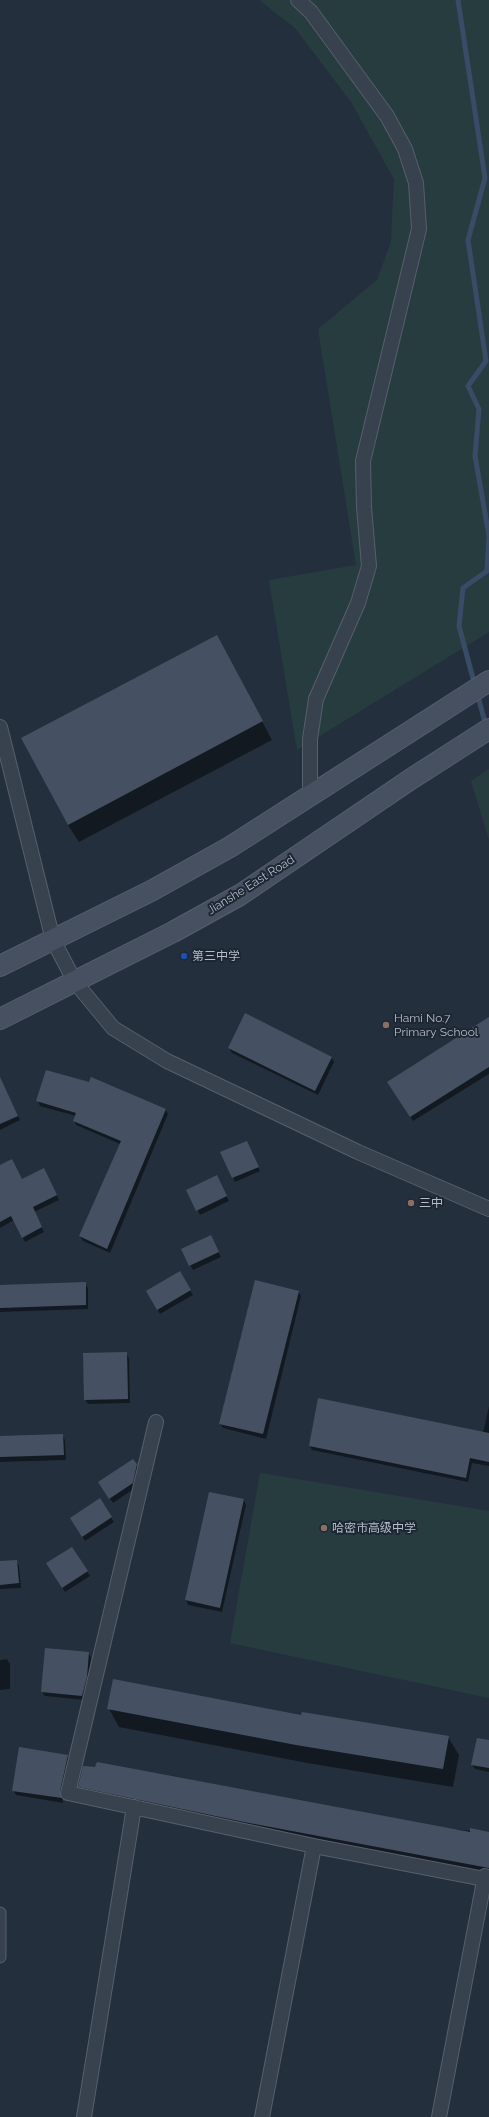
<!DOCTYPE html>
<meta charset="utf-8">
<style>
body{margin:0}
canvas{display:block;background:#242f3e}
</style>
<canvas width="489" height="2117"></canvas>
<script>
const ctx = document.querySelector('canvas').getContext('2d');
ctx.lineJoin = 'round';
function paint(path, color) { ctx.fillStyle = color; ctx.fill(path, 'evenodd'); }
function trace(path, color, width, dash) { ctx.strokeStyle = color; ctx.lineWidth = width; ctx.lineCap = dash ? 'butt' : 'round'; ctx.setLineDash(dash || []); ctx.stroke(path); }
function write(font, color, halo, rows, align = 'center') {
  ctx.font = font + ' Raleway,"Noto Sans SC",sans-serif'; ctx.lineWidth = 4; ctx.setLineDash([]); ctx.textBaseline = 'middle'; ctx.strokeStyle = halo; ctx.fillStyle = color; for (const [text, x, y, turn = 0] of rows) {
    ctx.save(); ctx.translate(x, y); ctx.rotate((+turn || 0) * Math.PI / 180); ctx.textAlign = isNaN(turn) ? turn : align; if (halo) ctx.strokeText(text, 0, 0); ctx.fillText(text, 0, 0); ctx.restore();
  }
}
const green = new Path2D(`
 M259,0H489V632L297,750L269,580L356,565L318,329L377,280L391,242L394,179L351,102L295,28Z
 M489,769V840L471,781Z
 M260,1473L489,1511V1698L230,1643Z`);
const shadow = new Path2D(`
 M226,654L272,740L79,842L68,825Z
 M489,1018V1074L413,1121L391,1086Z
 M229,1048L332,1058L334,1062L318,1095L232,1053Z
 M0,1090L7,1093L20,1120L0,1130Z
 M38,1101L165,1109L168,1114L110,1253L83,1241L80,1236L120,1144L76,1125L74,1120L76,1116L40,1106Z
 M249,1146L260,1171L235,1182L222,1153Z
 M0,1166L22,1180L46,1174L59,1200L34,1212L44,1232L25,1242L14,1220L0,1228Z
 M219,1181L229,1201L200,1215L188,1190Z
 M213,1241L221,1257L193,1270L182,1250Z
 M180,1273L193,1295L160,1314L147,1292Z
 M85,1283L88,1288V1309L0,1312V1286Z
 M298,1291L301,1296L266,1439L223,1428L220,1424Z
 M126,1353L129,1358L130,1403L88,1404L85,1399Z
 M489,1406V1466L472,1463L468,1482L312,1450L310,1446L483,1433Z
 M62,1435L65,1440L66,1460L0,1462V1437Z
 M133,1460L139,1470L135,1488L113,1503L102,1487Z
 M210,1493L244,1500L246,1505L222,1612L188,1605L186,1600Z
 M100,1499L114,1522L85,1541L74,1523Z
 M72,1548L90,1576L65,1592L47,1564Z
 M16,1561L19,1566L21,1588L0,1589V1562Z
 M88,1653L91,1657L89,1682L85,1700L45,1696L42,1692Z
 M7,1659L10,1664V1689L0,1690V1660Z
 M109,1709L302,1716L448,1737L459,1755L453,1787L307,1763L119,1727Z
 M489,1741V1772L475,1769L472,1765Z
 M68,1756L70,1761L62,1796L63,1803L16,1795L13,1790Z
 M79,1786L489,1833V1883L90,1804Z`);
const stream = new Path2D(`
 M458,0L485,178L468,240L486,361L468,386L479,409L475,456L489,536L487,571L463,588L459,626L475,686
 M477,693L486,726`);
const building = new Path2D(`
 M217,635L263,721L68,825L21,738Z
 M245,1013L332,1057L315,1091L228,1048Z
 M489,1017V1067L410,1117L387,1082Z
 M46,1070L89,1082L91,1077L166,1109L107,1249L79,1236L121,1141L73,1121L76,1113L36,1101Z
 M0,1077L18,1116L0,1124Z
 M247,1141L259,1167L232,1178L220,1152Z
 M12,1159L22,1179L44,1168L57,1195L33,1207L42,1227L22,1238L11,1216L0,1222V1165Z
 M217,1175L227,1196L196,1211L186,1190Z
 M211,1235L219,1252L189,1266L181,1249Z
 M180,1271L191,1290L157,1310L146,1291Z
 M255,1280L299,1291L263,1434L219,1424Z
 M86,1282V1305L0,1308V1285Z
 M127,1352L128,1399L84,1400L83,1353Z
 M318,1398L489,1433V1462L470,1458L466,1478L309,1446Z
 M63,1434L64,1455L0,1457V1436Z
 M133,1459L137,1464L133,1483L109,1499L98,1482Z
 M209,1492L244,1499L220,1608L185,1600Z
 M100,1498L112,1517L82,1537L70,1518Z
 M72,1547L88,1571L62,1588L46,1563Z
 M17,1560L19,1583L0,1585V1561Z
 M45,1648L89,1652L87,1677L82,1696L41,1692Z
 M113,1679L301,1715L302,1712L449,1736L443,1769L296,1745L107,1709Z
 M477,1738L489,1740V1768L471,1765Z
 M19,1747L68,1755L60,1791L62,1798L12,1791Z
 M97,1762L470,1832V1828L489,1832V1868L244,1822L78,1787L83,1766L95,1767Z`);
const pedestrian = new Path2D(`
 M0,1913V1957`);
const minor = new Path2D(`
 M298,0L311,12L387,116L405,149L416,183L419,229L363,461L364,507L369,566L358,603L316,699L310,739V796
 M0,727L53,940L75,982L113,1028L167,1061L358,1152L489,1209
 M156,1422L68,1793L314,1846L489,1880
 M84,2117L134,1807
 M262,2117L314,1846
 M439,2117L485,1876`);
const secondary = new Path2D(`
 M0,966L151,891L230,847L489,681
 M0,1019L173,932L240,895L411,779L489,729`);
const markers = [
 [184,956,4,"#1a4fb4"],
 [386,1025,4,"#8d6e63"],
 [411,1203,4,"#8d6e63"],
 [324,1528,4,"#8d6e63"]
];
const streetNames = [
 ["Jianshe East Road",251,885,-32]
];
const poiNames = [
 ["第三中学",192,956],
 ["Hami No.7",394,1018],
 ["Primary School",394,1032],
 ["三中",419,1203],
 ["哈密市高级中学",332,1528]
];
paint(green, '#263c3f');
paint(shadow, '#0007');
trace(stream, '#394c67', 5);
paint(building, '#455162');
trace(pedestrian, '#565f6c', 13);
trace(minor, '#565f6c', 16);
trace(secondary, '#565f6c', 22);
trace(pedestrian, '#38414e', 11);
trace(minor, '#38414e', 14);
trace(secondary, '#465061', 20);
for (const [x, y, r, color] of markers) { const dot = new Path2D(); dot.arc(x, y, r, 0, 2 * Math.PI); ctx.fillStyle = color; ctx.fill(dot); trace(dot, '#1d2633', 1.5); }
write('12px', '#b4bcc9', '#1d2633', streetNames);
write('12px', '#b4bcc9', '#1d2633', poiNames, 'left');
</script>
